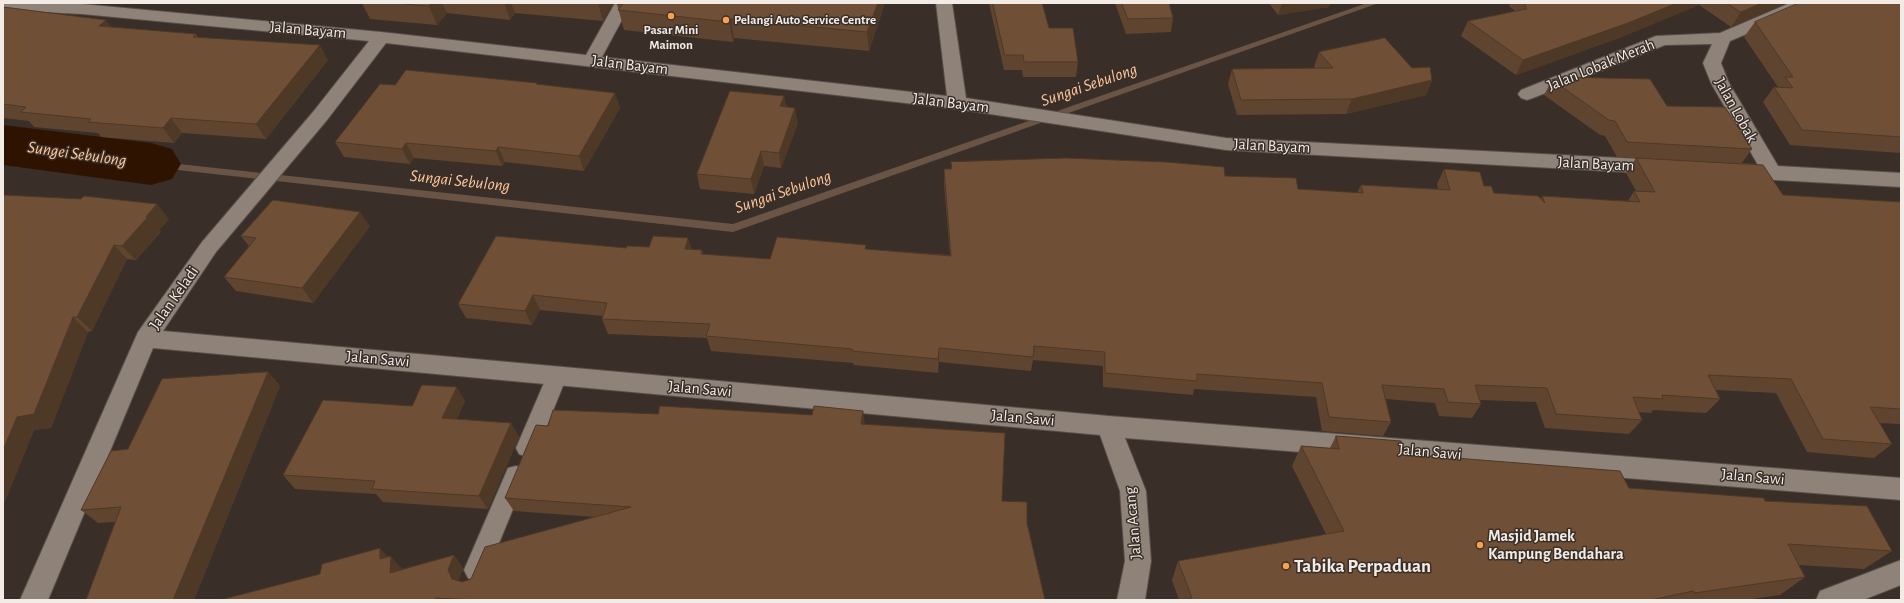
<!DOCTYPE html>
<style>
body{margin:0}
#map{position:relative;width:1904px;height:603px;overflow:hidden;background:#392f28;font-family:"Alegreya Sans",sans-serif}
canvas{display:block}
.frame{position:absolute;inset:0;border:4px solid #f2ebe6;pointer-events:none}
</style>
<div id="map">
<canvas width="1904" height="603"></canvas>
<div class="frame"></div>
</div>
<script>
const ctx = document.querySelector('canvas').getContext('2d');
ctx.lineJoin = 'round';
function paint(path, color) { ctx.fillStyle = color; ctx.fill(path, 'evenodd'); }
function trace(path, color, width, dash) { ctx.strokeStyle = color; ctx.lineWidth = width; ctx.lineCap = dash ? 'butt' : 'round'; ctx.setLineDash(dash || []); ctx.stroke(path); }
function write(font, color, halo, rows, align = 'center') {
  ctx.font = font + ' "Alegreya Sans",sans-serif'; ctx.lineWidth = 3; ctx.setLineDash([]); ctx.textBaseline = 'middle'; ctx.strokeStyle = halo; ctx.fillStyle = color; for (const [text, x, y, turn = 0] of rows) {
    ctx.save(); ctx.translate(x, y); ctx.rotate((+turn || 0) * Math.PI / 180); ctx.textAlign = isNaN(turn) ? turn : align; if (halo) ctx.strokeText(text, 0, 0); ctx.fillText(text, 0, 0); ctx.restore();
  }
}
const stream = new Path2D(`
 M1367,3H1379L733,232L151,167L146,164L151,161L733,224Z`);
const river = new Path2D(`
 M3,125L151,143L172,149L181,164L172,179L151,185L3,165Z`);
const lane = new Path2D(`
 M557,368L564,370L567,376L538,448L535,454L527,457L519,454L516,448L547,376L550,370Z
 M516,466L524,468L527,475L488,570L484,578L476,581L468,578L464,570L505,475L508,468Z`);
const street = new Path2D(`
 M3,3L82,4L381,32L586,55L615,3H631L602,57L947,96L936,3H952L966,98L1226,138L1661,160L1668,162L1671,167L1668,172L1661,174L1226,150L957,109L386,43L327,120L216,252L163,331L1109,416L1901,478V500L1125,438L1146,491L1151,561L1145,600H1117L1125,561L1120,491L1100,435L153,348L48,600H20L138,332L202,242L313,112L369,41L82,14L3,10Z
 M1790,3H1812L1810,7L1730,41L1721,63L1729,83L1778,166L1901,173V187L1739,178L1732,176L1729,171L1732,166L1739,164L1758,165L1711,83L1703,63L1712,44L1665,45L1533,98L1527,100L1521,98L1518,94L1521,90L1656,36L1720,33Z
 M1901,560V585L1863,600H1816L1820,591Z`);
const wall = new Path2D(`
 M362,3H613L603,21L515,13L510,20L447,13L437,25L370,19Z
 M885,3L869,51L734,38L733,42L624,30L617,4Z
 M989,3H1042L1049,28L1078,62L1076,77H1023L1022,70H1004Z
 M1115,3H1169L1173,18L1171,32L1126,34Z
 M1269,3H1330L1329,7L1278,15Z
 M1510,3H1786L1731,27L1699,5L1619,38L1516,75L1461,36L1468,21L1515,11L1509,6Z
 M1901,3V152L1900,153L1790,145L1763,102L1774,87H1778L1744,37L1755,22Z
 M3,7L112,27L196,34L198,37L328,60L266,139L182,133L174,143L101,137L98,133L34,127L29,121L3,118Z
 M1319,52L1412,68L1432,80L1426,95L1346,114L1237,115L1228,84L1232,69L1315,68L1314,67Z
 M1552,80L1667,106L1752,149L1741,164L1617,157L1605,136L1600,135L1544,95Z
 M537,83V85L615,93L620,108L584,171L505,162L502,166L414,158L410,164L344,157L335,142L395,85Z
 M784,96L786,107L798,123L781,168L764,166L754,194L700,189L697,174Z
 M1636,158L1783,195L1901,202V424L1879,423L1892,444L1874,458L1807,452L1776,393L1715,390L1720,399L1706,413L1653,410L1651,413L1638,412L1642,420L1629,434L1545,428L1536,402L1480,400L1481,404L1472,418L1439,416L1435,403L1386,399L1391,422L1383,436L1322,431L1316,397L1194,389L1193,395L1103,387V366L1033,360L1031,371L939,362L938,373L854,365L853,363L711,351L707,338L608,334L602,319L603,316L540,310L532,325L466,318L458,304L626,248L702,250L703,254L770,259L866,249L950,255L944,184V169H951V162L1225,176L1298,189L1357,193L1361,185L1438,189L1437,184L1444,169L1484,186L1494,193L1541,199L1542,196L1628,201L1634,191H1636L1626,173Z
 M3,195L169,219L159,230L161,232L136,260L127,259L92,331L88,332L51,428L34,430L3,506Z
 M370,226L313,303L236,291L224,277L249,246L241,236Z
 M268,372L280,386L194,600H86L115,522L98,523L81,510L128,449Z
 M465,401L457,419L511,423L519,437L488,509L383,502L376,494L295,489L283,475L412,406Z
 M865,425L1002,501L1027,523L1045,600H220L388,557L402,569L454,555L463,568L458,581L462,582L471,579L595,517L514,511L505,498L548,426Z
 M1336,436L1404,454L1629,488L1765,501L1892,551L1864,569L1799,565L1805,577L1780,595L1745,600H1179L1172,580L1178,561L1326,534L1292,466L1301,446L1330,448Z`);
const shadedWall = new Path2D(`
 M431,3H442L447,13L437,25L429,6Z
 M504,3H511L515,13L510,20Z
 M598,3H613L603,21Z
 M878,3H885L869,51L867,32Z
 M1282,3H1330L1329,7L1278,15Z
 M1677,3H1700L1699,5L1619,38L1516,75L1523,60Z
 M1762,3H1786L1731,27L1741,12Z
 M731,19L734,38L733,42L729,22Z
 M106,20L117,35L99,26Z
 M320,45L328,60L266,139L256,124Z
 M1432,80L1426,95L1346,114L1352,99Z
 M615,93L620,108L584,171L579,156Z
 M784,96L786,111L780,106Z
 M795,108L798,123L781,168L779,153Z
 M171,118L182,133L174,143L163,128Z
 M406,143L414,158L410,164L402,149Z
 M498,147L505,162L502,166L496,151Z
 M761,151L764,166L754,194L751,179Z
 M157,204L169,219L159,230L161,232L136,260L122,246L146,217Z
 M360,212L370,226L313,303L302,288Z
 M688,238L693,252L685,249Z
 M114,245L127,259L92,331L77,317Z
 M533,295L540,310L532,325L525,311Z
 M73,317L88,332L51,428L34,430L3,506V450L17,417Z
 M939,348V362L938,373V359Z
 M268,372L280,386L194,600H173Z
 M457,387L465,401L451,432L442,418Z
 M863,411L865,424H861Z
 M511,423L519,437L488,509L479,496Z
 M380,548L391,560V556L402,569V585L390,573L380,559Z
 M454,555L463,568L458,583L452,579L448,570Z`);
const building = new Path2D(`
 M394,3H431L429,6Z
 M617,3H878L867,32L731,19L729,22L618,10L623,4H617Z
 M993,3H1042L1049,28H1073L1078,62H1024L1023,55H1005Z
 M1122,3H1169L1173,18L1128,19Z
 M1525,3H1677L1628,23L1523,60L1468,21L1526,9Z
 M1727,3H1762L1741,12Z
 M1799,3H1901V137L1802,130L1774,87L1793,88L1785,77H1793L1755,22Z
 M3,7L106,20L99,26L196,34L193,37L320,45L256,124L171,118L163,128L88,122L91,119L21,112L26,107L3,104Z
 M1385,38L1412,68L1430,67L1432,80L1352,99L1241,100L1232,69L1333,68L1319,52Z
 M406,70L537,83L536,84L615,93L579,156L498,147L496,151L406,143L402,149L335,142L380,84L395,85Z
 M1561,77L1650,79L1667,106L1725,107L1752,149L1627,142L1615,121L1609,120L1552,80Z
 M730,91L784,96L780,106L795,108L779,153L761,151L751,179L697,174Z
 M1066,158L1166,162L1224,167L1225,176L1296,178L1298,189L1363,193L1361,185L1450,190L1444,169L1480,172L1484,186H1491L1494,193L1538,196L1545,203L1542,196L1640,202L1634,191L1655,192L1636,158L1763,165L1783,195L1901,202V409L1870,407L1892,444L1823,439L1791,379L1708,375L1720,399L1662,395L1663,399L1633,397L1642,420L1556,414L1547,388L1475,385L1481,404L1448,402L1444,389L1382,385L1391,422L1329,417L1322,383L1197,374V381L1105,373V352L1034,346L1033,357L939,348L938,359L852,351V349L706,336L710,324L602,319L607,303L533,295L525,311L458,304L496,236L626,248L627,246L649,247L653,236L688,238L685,249L702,250L701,254L770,259L777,237L866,245L865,249L951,256L944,169H952L951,162Z
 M3,195L81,199L84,196L157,204L146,217H148L122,246L114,245L77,317H73L34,414L17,417L3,450Z
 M273,200L360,212L302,288L224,277L256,238L241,236Z
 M268,372L173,600H86L121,507L81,510L111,451L128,449L162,379Z
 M422,385L457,387L442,418L511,423L479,496L372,489L375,481L283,475L323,400L412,406Z
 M660,406L812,415L814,406L863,411L861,424L1005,433L1002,501L1027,502V523L1045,600H479L435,598L436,600H220L320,574L322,564L380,548V559L391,556L390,573L454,555L448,570L452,579L462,582L471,579L485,547L631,507L505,498L536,425L548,426L553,410L658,414Z
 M1336,436L1401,441L1404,454L1620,471L1629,488L1764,498L1765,501L1867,506L1892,551L1788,544L1805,577L1694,593L1693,591L1651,600H1180L1192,598L1178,561L1344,531L1301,446L1339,449Z`);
const markers = [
 [671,16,4,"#fa9f4e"],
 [726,20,4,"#fa9f4e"],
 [1480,545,4,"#fa9f4e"],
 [1286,566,4,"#fa9f4e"]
];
const farPoinames = [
 ["Pelangi Auto Service Centre",734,20],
 ["Pasar Mini",671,30,"center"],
 ["Maimon",671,45,"center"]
];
const streetNames = [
 ["Jalan Bayam",308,30,5],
 ["Jalan Bayam",630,65,7],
 ["Jalan Lobak Merah",1601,65,-22],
 ["Jalan Bayam",951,103,7],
 ["Jalan Lobak",1736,110,61],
 ["Jalan Bayam",1272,146,3],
 ["Jalan Bayam",1596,164,3],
 ["Jalan Keladi",174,298,-55],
 ["Jalan Sawi",378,359,5],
 ["Jalan Sawi",700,389,5],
 ["Jalan Sawi",1023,418,5],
 ["Jalan Sawi",1430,452,5],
 ["Jalan Sawi",1753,477,5],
 ["Jalan Acang",1133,523,-95]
];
const poiNames = [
 ["Masjid Jamek",1488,536],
 ["Kampung Bendahara",1488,554]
];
const waterNames = [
 ["Sungai Sebulong",1089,85,-19],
 ["Sungei Sebulong",77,154,8],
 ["Sungai Sebulong",460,181,6],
 ["Sungai Sebulong",783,192,-19]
];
const nearPoinames = [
 ["Tabika Perpaduan",1294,566]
];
paint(stream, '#695445');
paint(river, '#2e1400');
trace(lane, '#574e48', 2);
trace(street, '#574e48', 2);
paint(lane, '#8e8279');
paint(street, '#8e8279');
paint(wall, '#5f452f');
paint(shadedWall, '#4e3826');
paint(building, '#6f5037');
trace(building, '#4e3826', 1);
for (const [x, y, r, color] of markers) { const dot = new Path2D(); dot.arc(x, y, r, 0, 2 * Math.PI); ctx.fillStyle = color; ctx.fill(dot); trace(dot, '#392f28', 1.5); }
write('bold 13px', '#f2ebe6', '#392f28', farPoinames, 'left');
write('16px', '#f2ebe6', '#392f28', streetNames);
write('bold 16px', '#f2ebe6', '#392f28', poiNames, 'left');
write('italic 17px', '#ffc79b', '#392f28', waterNames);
write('bold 19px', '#f2ebe6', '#392f28', nearPoinames, 'left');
</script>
